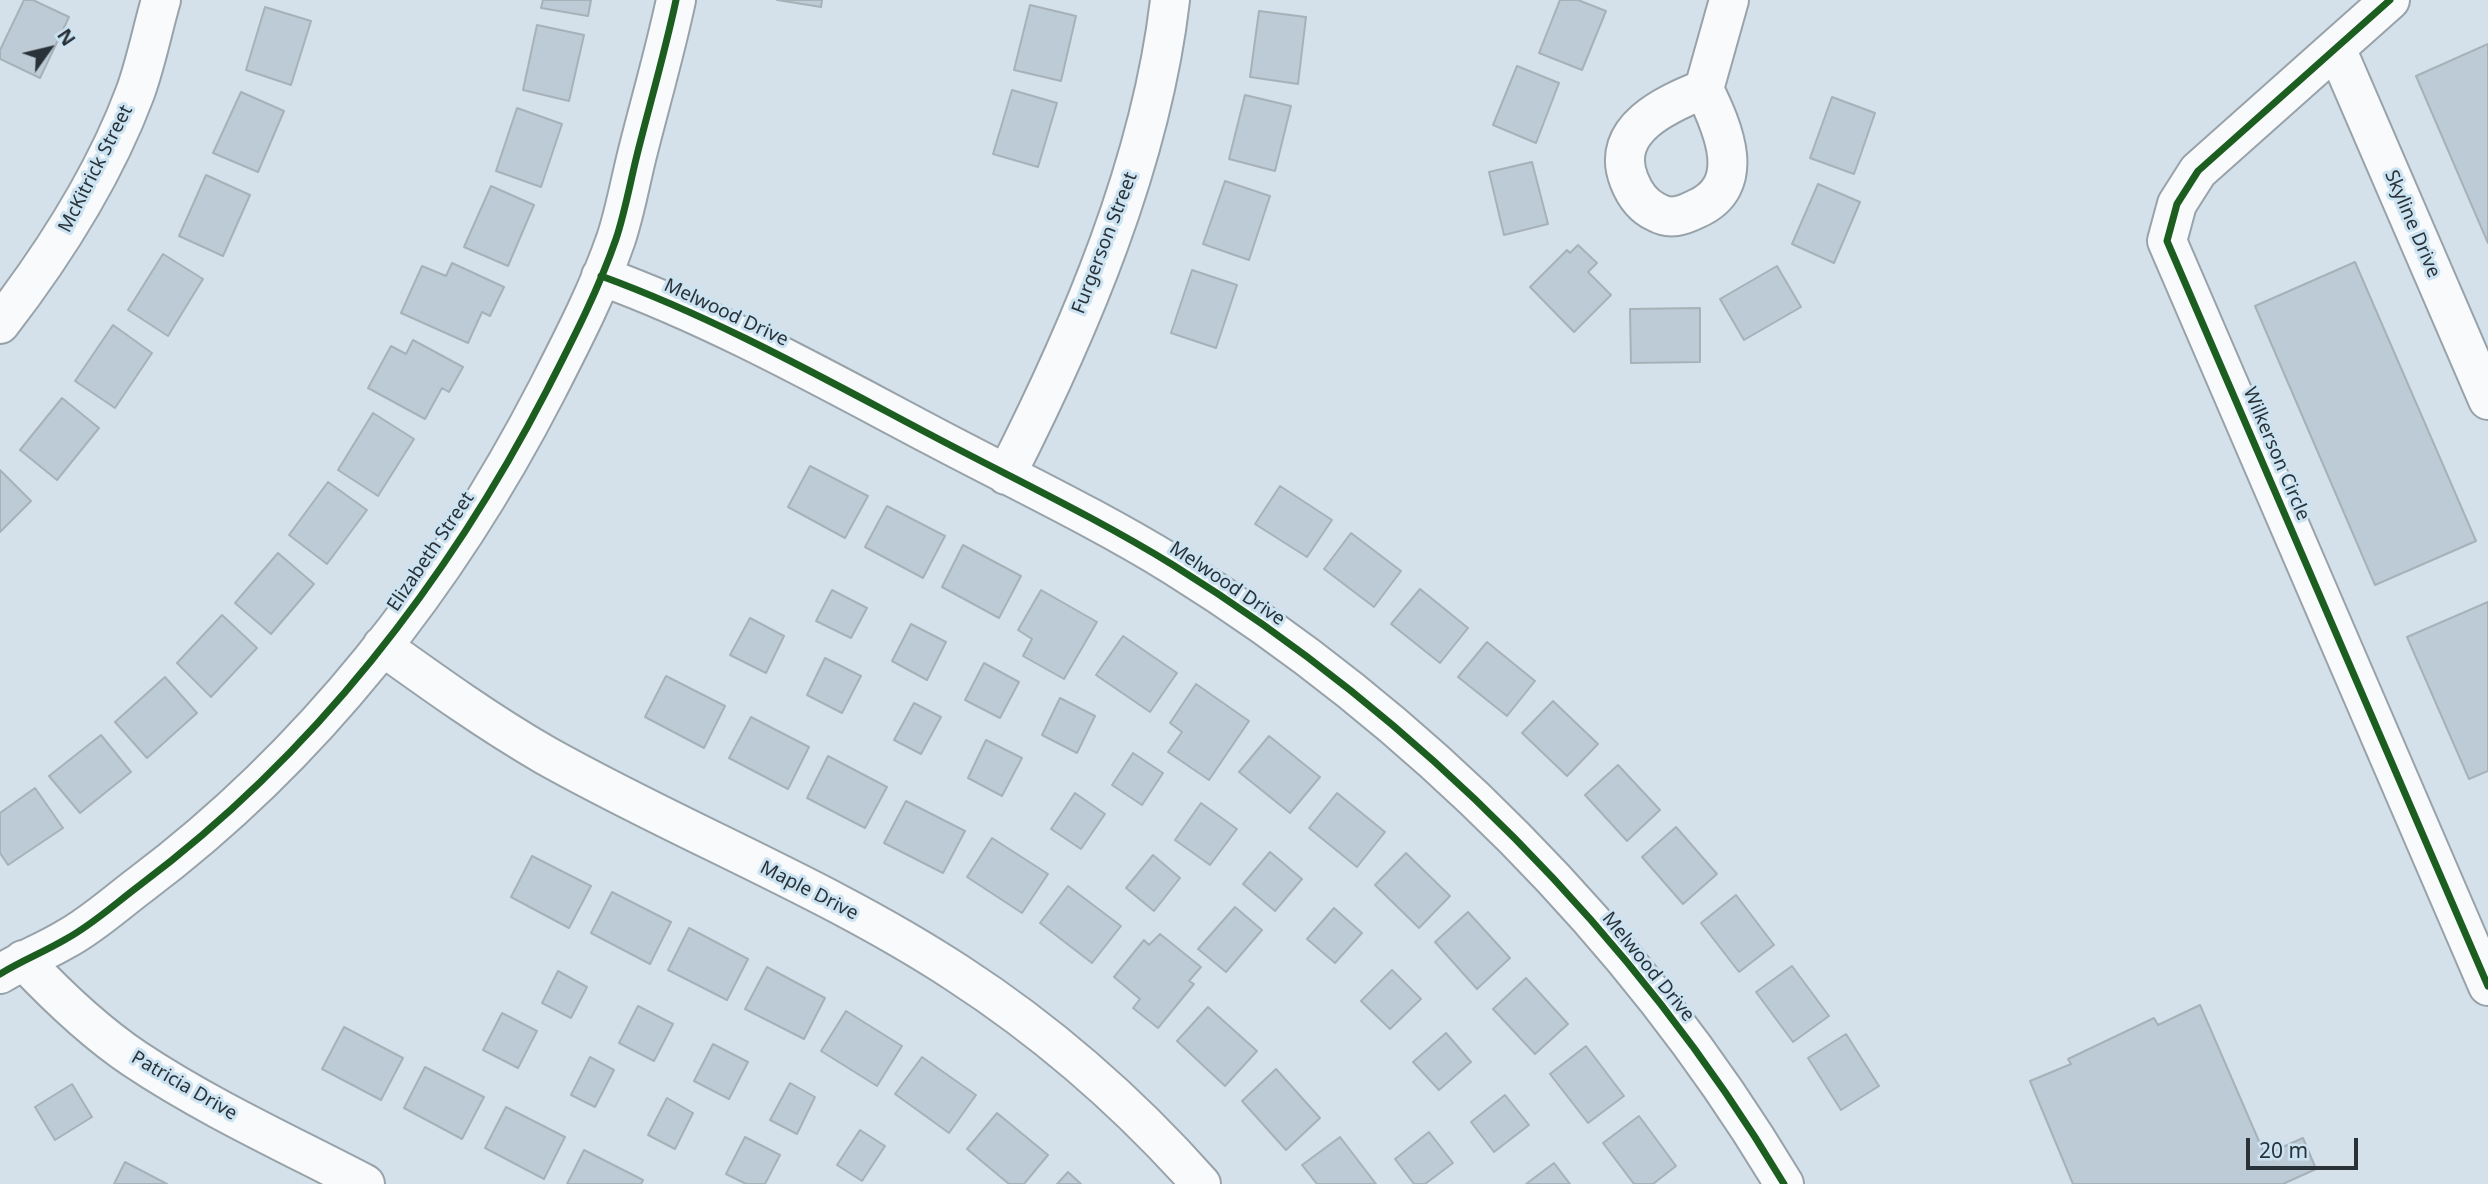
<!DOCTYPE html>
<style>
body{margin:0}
#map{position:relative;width:2488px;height:1184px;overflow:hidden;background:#d4e1ea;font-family:"Noto Sans",sans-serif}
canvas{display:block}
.north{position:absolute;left:14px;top:14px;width:70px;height:70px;-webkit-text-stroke:5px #cce3f2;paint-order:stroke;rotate:56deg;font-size:19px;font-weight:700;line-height:28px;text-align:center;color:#293238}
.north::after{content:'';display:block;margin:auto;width:24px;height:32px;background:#293238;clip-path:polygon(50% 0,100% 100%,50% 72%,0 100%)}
.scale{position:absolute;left:2246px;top:1138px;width:112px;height:32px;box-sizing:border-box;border:4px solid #293238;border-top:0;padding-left:9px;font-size:21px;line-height:24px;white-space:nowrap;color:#293238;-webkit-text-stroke:5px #cce3f2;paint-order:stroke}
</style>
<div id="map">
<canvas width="2488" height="1184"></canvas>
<div class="north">N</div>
<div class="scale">20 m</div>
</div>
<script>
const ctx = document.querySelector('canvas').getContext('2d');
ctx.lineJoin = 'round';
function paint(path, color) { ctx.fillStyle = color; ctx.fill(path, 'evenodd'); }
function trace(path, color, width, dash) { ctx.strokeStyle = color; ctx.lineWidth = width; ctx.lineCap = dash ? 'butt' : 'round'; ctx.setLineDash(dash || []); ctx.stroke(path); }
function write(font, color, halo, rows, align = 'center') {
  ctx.font = font + ' "Noto Sans",sans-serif'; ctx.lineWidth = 6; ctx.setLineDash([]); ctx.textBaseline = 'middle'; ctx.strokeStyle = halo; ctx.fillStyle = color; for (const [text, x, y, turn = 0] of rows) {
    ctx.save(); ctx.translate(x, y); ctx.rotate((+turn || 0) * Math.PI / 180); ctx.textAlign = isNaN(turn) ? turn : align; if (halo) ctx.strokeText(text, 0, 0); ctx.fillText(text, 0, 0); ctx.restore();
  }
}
const building = new Path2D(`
 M24,0H33L69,17L40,78L0,59V50Z
 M543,0H591L588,16L541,8Z
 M777,0H822L821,7Z
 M1560,0H1578L1606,11L1582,70L1539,53Z
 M1030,5L1076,16L1061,81L1014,70Z
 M265,7L311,21L291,85L246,70Z
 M1259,11L1306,17L1298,84L1250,77Z
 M537,25L584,35L569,101L523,90Z
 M2488,44V243L2416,76Z
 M1517,66L1559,83L1536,143L1493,125Z
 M1012,90L1057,103L1038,167L993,154Z
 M241,92L284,111L258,172L213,153Z
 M1245,95L1291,106L1275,171L1229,159Z
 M1832,97L1875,113L1854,174L1810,158Z
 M517,108L562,124L541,187L496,171Z
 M1532,162L1548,224L1504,235L1489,172Z
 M206,175L250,195L223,256L179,236Z
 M1225,181L1270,196L1249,260L1203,244Z
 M1818,184L1860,202L1834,263L1792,244Z
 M491,186L534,205L508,266L464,247Z
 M1578,245L1597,263L1588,272L1611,295L1574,332L1530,287L1567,250L1570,253Z
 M163,254L203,279L168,336L128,310Z
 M2355,262L2476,541L2375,585L2255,306Z
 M452,263L504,287L490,316L482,312L468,343L401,313L422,266L446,276Z
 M1777,266L1801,307L1744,340L1720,299Z
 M1192,270L1237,285L1216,348L1171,333Z
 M1700,308V362L1631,363L1630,309Z
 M113,325L152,353L115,408L75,381Z
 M413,340L463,367L449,392L442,388L425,419L368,388L391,346L406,354Z
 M62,398L99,428L57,480L20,450Z
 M373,413L414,439L378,496L338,470Z
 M810,466L868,496L845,538L788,507Z
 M0,470L31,501L0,532Z
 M328,482L367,510L327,564L289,535Z
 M1280,486L1332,520L1307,557L1255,524Z
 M887,506L945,536L923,578L865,547Z
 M1351,533L1401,571L1374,607L1324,569Z
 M963,545L1021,576L999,618L942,587Z
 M278,553L314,584L271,634L235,603Z
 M1420,589L1468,628L1440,663L1391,624Z
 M832,590L867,608L851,638L816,621Z
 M1041,590L1097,622L1064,679L1023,656L1032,639L1018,630Z
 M2488,602V771L2469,779L2407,637Z
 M222,615L257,648L211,697L177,663Z
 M750,618L784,636L766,673L730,655Z
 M911,624L946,642L927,680L892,661Z
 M1123,636L1177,673L1150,712L1096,675Z
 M1487,642L1535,681L1507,716L1458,677Z
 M825,658L861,676L842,713L807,695Z
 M984,663L1019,682L1000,718L965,700Z
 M666,676L725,706L704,748L645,717Z
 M165,677L197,713L147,758L115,722Z
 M1196,684L1249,721L1209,780L1168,752L1182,732L1170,723Z
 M1060,698L1095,716L1077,753L1042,735Z
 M1553,701L1598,744L1567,776L1522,733Z
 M914,703L941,717L921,754L894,740Z
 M751,717L809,747L788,789L729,758Z
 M101,735L131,772L80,813L49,776Z
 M1269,736L1320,777L1290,813L1239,772Z
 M986,740L1022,758L1002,796L968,778Z
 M1133,753L1163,773L1142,805L1112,785Z
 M828,756L887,787L865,828L807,798Z
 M1618,765L1660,810L1627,841L1585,795Z
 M35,788L63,828L8,865L0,853V813Z
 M1075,793L1105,814L1081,849L1051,829Z
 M1337,793L1385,832L1357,867L1309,828Z
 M906,801L965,831L943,873L884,843Z
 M1201,803L1237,829L1210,865L1175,840Z
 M1676,827L1717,874L1683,904L1642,857Z
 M992,838L1048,874L1022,913L967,877Z
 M1270,852L1302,879L1275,911L1243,884Z
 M1406,853L1450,896L1419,928L1375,885Z
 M1153,855L1180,878L1154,911L1126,888Z
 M532,856L591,886L569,928L511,897Z
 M1068,886L1121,926L1092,963L1040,923Z
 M612,892L671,922L650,964L591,933Z
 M1736,895L1774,945L1739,972L1701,923Z
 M1235,907L1262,930L1226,972L1198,949Z
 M1334,908L1362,933L1335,963L1307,939Z
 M1468,912L1510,958L1477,989L1435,942Z
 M689,928L748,959L727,1000L668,970Z
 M1160,934L1201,967L1189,981L1194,984L1158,1028L1133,1008L1140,999L1114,977L1144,940L1149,945Z
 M1792,966L1829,1016L1793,1042L1756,992Z
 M767,967L825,998L804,1039L745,1009Z
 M1392,970L1421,999L1390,1029L1361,1001Z
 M558,971L587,987L571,1018L542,1003Z
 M1526,978L1568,1024L1535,1054L1493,1009Z
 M2200,1005L2265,1155L2303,1138L2316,1169L2283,1184H2073L2030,1081L2071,1064L2068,1059L2154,1018L2158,1025Z
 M638,1006L673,1024L654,1061L619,1043Z
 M1208,1007L1257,1051L1225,1086L1177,1041Z
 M846,1011L902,1046L877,1086L821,1051Z
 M502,1013L537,1031L518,1068L483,1050Z
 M344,1027L403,1058L381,1100L322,1069Z
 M1446,1033L1471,1062L1439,1090L1413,1062Z
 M1846,1034L1879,1086L1841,1110L1808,1058Z
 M713,1044L748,1062L729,1099L694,1081Z
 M1586,1046L1624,1096L1588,1123L1550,1074Z
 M590,1057L614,1070L595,1107L571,1095Z
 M922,1057L976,1095L949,1133L895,1094Z
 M425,1067L484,1097L462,1139L404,1108Z
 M1276,1069L1320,1118L1286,1150L1242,1101Z
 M790,1083L815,1097L797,1134L770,1120Z
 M72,1084L92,1117L55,1140L35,1107Z
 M1505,1095L1529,1125L1494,1152L1471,1122Z
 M667,1098L693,1113L675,1149L648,1135Z
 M506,1107L565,1137L544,1179L485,1148Z
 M997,1113L1048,1155L1024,1184H1009L967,1149Z
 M1639,1116L1676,1166L1653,1184H1634L1603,1143Z
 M860,1130L885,1146L862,1181L837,1165Z
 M1429,1132L1453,1163L1425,1184H1414L1395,1159Z
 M745,1137L780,1155L765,1184H746L726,1174Z
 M1340,1137L1376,1184H1317L1302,1165Z
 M584,1150L643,1180L641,1184H567Z
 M125,1162L167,1184H114Z
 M1554,1163L1570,1184H1526Z
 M1068,1172L1081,1184H1057Z`);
const street = new Path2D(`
 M2390,0L2198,171L2177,204L2167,241L2488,986
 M2336,48L2488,400
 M1704,89C1667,104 1609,129 1629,180C1634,193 1643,206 1656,212C1670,220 1682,216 1696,209C1749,186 1723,128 1704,89L1729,0
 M601,276C716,318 823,378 931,435C1012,478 1095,517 1173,565C1418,717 1636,936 1784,1184
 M0,324C54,254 104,176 135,93C146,63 152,31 161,0
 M1006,475C1080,330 1151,163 1170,0
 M382,646C435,684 488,722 545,755C680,831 827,888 957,973C1048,1032 1129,1103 1201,1184
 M23,960C57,996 93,1031 135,1059C207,1107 288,1144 365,1184
 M0,974C21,961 44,952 66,939C92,925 116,903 140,885C313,755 448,582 547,390C572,341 598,291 616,239C625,212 630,183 637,155C650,103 665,52 676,0`);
const cycleway = new Path2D(`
 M2390,0L2198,171L2177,204L2167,241L2488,986
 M601,276C716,318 823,378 931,435C1012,478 1095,517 1173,565C1418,717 1636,936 1784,1184
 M0,974C21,961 44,952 66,939C92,925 116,903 140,885C313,755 448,582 547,390C572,341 598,291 616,239C625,212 630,183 637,155C650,103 665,52 676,0`);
const streetNames = [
 ["McKitrick Street",96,169,-63],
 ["Skyline Drive",2412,224,67],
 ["Furgerson Street",1105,243,-69],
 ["Melwood Drive",726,313,25],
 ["Wilkerson Circle",2276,454,67],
 ["Elizabeth Street",431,552,-56],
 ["Melwood Drive",1227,584,34],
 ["Maple Drive",809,891,27],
 ["Melwood Drive",1648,967,51],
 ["Patricia Drive",184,1086,30]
];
paint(building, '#bccbd6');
trace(building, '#a7b1b8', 2);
trace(street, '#98a2a9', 42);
trace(street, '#f9fafc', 38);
trace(cycleway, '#1b5e20', 7);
write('19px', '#293238', '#cce3f2', streetNames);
</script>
